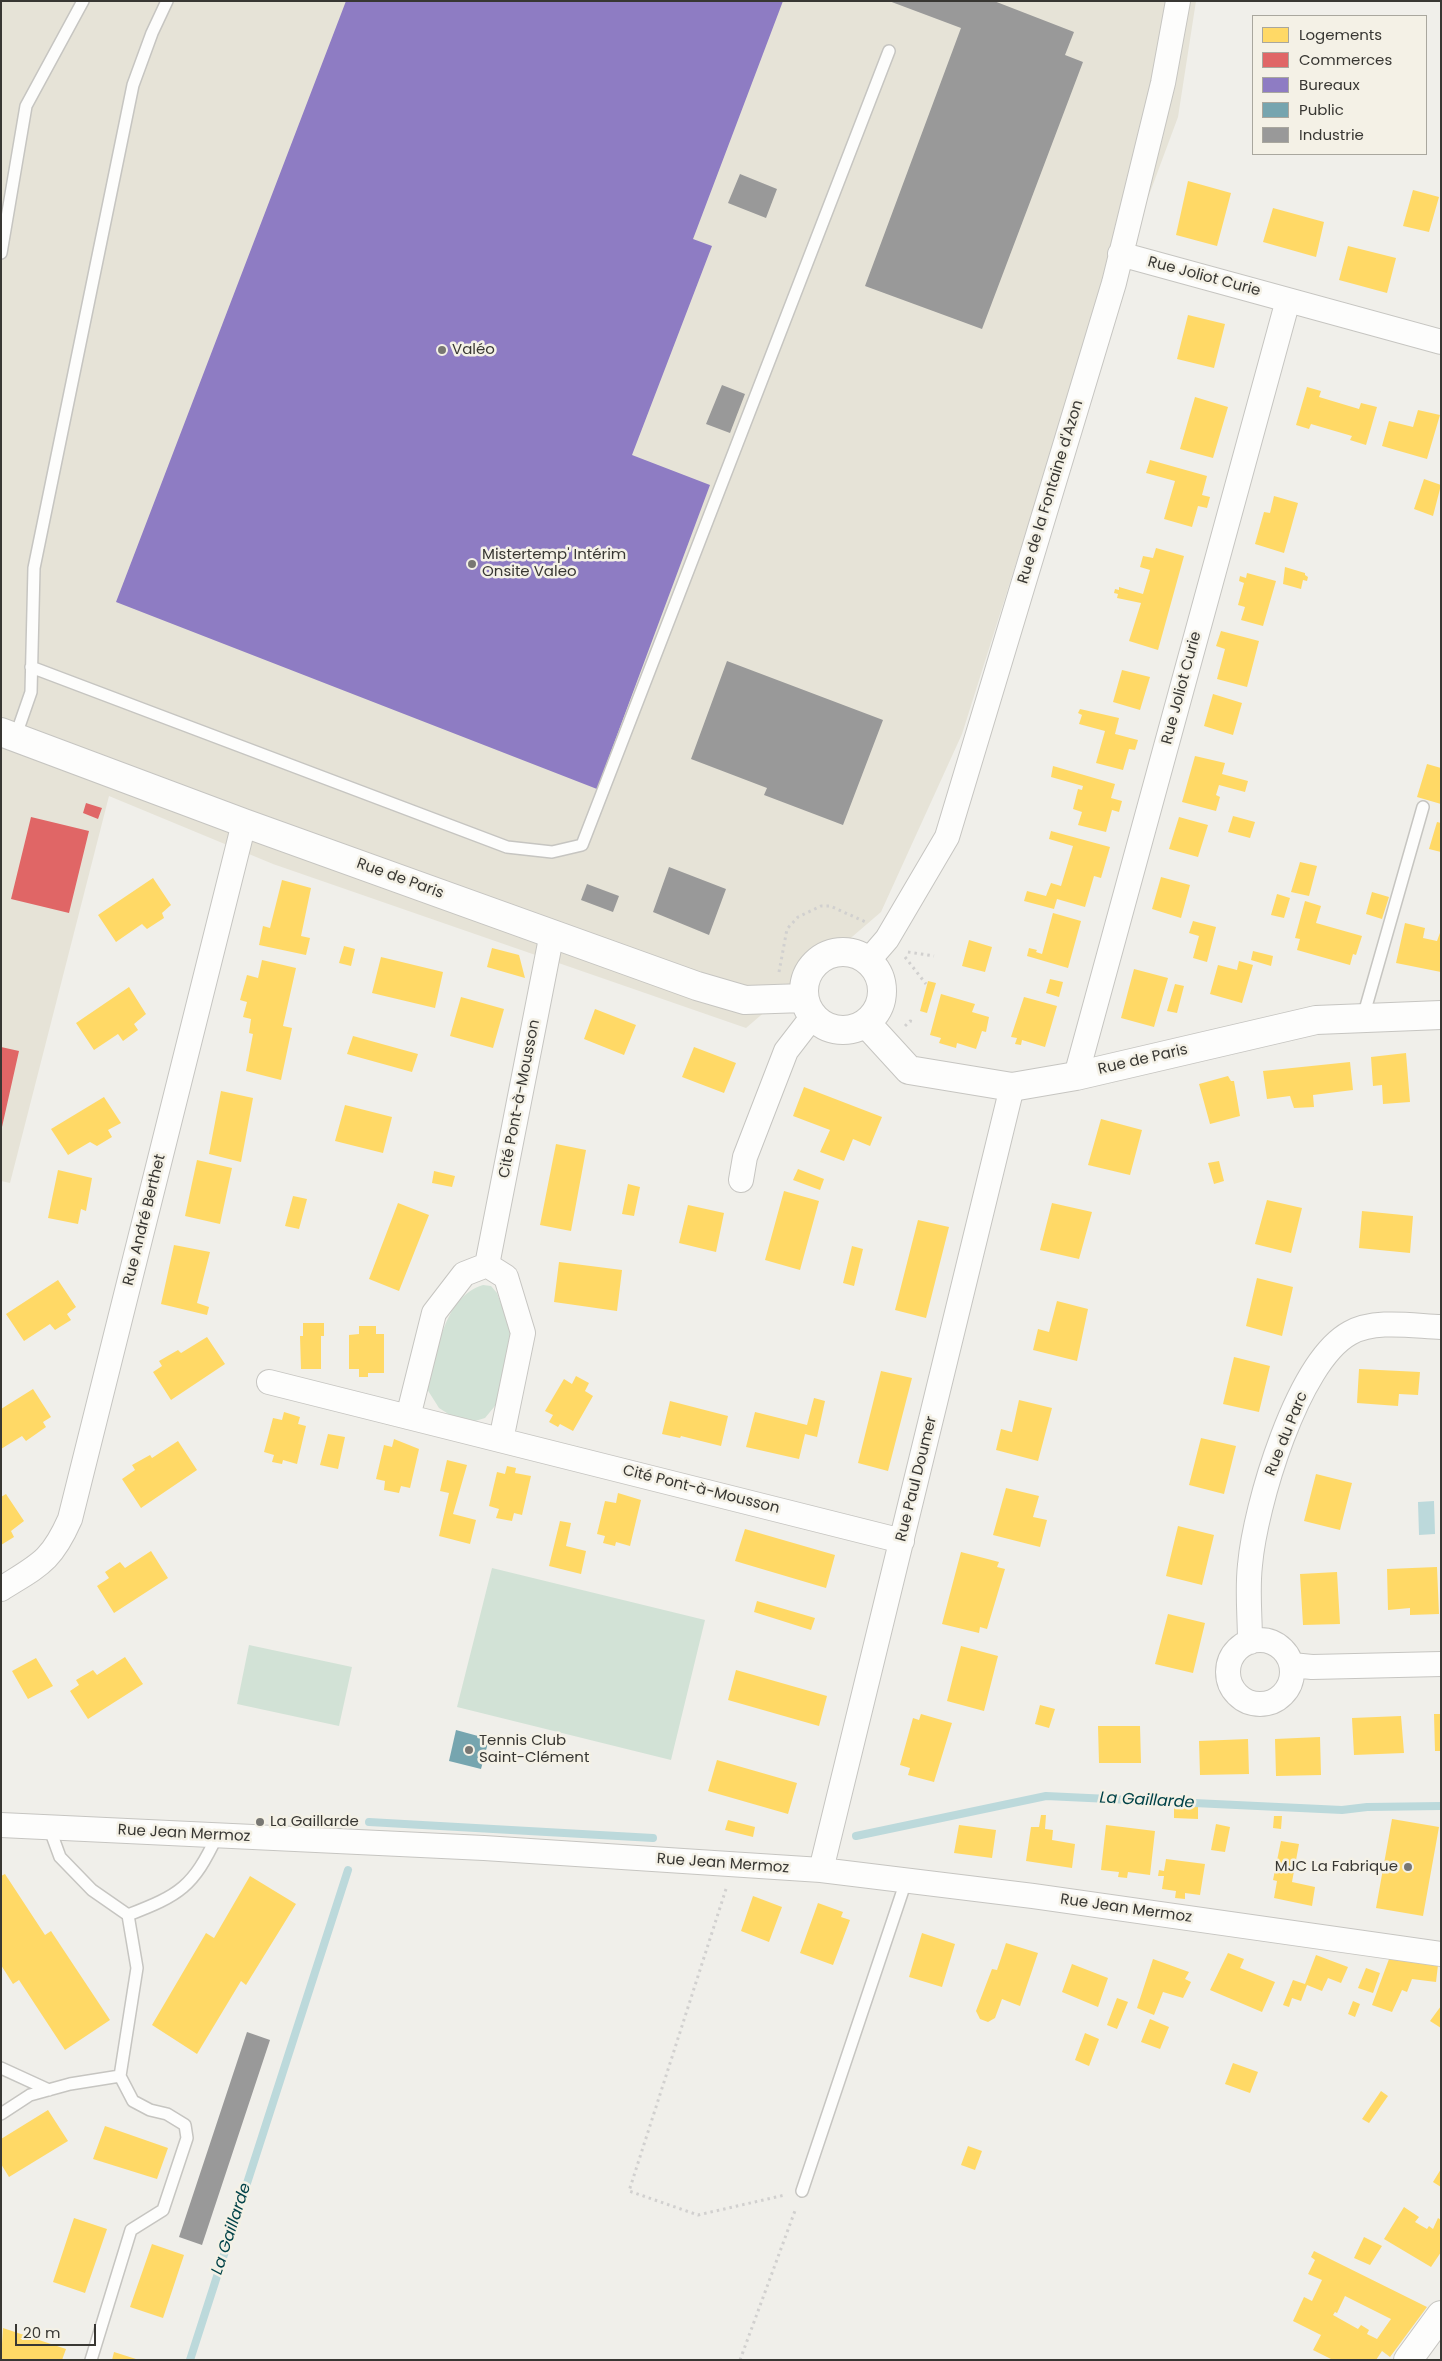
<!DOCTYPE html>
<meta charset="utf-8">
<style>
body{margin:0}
#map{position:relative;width:1442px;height:2361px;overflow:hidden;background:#f0efea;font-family:Poppins,sans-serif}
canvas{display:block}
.frame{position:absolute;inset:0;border:2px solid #383733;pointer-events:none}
.legend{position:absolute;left:1252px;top:15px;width:175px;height:140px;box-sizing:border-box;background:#f4f1e6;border:1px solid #a9a79e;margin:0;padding:6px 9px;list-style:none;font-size:15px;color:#383733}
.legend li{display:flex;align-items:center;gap:10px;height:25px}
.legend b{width:25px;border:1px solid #a9a79e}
.scale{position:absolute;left:15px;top:2324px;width:81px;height:22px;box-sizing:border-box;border:2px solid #383733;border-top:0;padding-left:6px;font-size:15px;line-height:18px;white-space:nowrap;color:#383733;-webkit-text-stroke:4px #f4f1e6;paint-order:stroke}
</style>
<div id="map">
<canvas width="1442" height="2361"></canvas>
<div class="frame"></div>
<ul class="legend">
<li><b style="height:14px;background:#ffd966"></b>Logements</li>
<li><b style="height:14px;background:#e06666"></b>Commerces</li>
<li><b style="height:14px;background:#8e7cc3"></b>Bureaux</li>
<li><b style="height:14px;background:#76a5af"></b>Public</li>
<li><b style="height:14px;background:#999"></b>Industrie</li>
</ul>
<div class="scale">20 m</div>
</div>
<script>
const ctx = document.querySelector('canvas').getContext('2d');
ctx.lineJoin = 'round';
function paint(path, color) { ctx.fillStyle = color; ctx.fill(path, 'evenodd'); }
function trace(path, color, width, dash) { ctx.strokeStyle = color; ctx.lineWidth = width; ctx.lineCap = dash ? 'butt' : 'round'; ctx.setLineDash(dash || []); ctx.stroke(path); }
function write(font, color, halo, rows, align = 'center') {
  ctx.font = font + ' Poppins,sans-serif'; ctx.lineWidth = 5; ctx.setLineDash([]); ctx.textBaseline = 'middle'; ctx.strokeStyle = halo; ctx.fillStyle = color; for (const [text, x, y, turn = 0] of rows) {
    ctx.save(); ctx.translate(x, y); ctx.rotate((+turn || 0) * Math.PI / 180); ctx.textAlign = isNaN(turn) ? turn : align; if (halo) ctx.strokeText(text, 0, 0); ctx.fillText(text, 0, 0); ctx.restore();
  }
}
const built = new Path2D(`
 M1,1H1196L1178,117L1037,497L962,734L881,912L746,1028L273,864L109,796L10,1183L1,1181Z`);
const green = new Path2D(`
 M483,1285L491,1286L497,1293L514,1339L499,1401L485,1418L475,1421L450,1415L439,1408L427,1389C437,1354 443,1297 483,1285Z
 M492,1568L705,1620L671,1760L457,1707Z
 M249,1645L352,1667L339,1726L237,1704Z`);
const water = new Path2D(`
 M1434,1501L1435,1534L1419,1535L1418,1502Z`);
const homes = new Path2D(`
 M1188,181L1231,193L1217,246L1176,235Z
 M1413,190L1439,197L1429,232L1403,226Z
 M1273,208L1324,222L1316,257L1263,242Z
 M1348,246L1396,258L1387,293L1339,280Z
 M1188,315L1225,324L1214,368L1177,359Z
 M1307,387L1321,391L1319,397L1359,409L1361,403L1377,407L1366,445L1350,440L1352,436L1311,424L1309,429L1296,425Z
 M1195,397L1228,407L1213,458L1180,449Z
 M1418,410L1440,415L1427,459L1382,446L1389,421L1413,427Z
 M1150,460L1207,476L1202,495L1210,497L1207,508L1198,506L1192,527L1164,519L1175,481L1146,473Z
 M1424,479L1441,485L1433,516L1414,509Z
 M1274,496L1298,503L1284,553L1255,544L1264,512L1270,513Z
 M1156,548L1184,556L1158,650L1129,641L1141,603L1117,598L1118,594L1114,593L1115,589L1119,590V587L1143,594L1150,570L1140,567L1143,556L1153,558Z
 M1285,567L1305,573V575L1308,577L1307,581L1303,580L1301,589L1283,584Z
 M1247,573L1276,581L1263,626L1241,620L1245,607L1238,605L1244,583L1239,581L1240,576L1246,578Z
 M1221,631L1259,641L1247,687L1217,679L1225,649L1216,646Z
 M1122,670L1150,677L1140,710L1113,702Z
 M1213,694L1242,703L1233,735L1204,726Z
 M1080,709L1119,718L1115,734L1138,740L1135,750L1129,749L1123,770L1096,763L1105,731L1079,724L1082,715L1078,713Z
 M1195,756L1225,763L1222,774L1248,781L1245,792L1219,785L1216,795L1220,797L1216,811L1182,802Z
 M1427,764L1441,768V804L1417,797Z
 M1053,766L1115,784L1111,798L1122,801L1119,812L1112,810L1106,832L1078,825L1082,812L1073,809L1078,789L1082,790L1083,786L1051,777Z
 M1233,816L1255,822L1250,838L1228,832Z
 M1179,817L1208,825L1198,857L1169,849Z
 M1437,822L1441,823V852L1429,849Z
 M1051,831L1110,847L1101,878L1094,876L1085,907L1057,899L1054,909L1024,901L1027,891L1046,896L1051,883L1061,886L1073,846L1049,839Z
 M1300,862L1317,866L1309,896L1291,892Z
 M1161,877L1190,885L1181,918L1152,909Z
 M153,878L171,905L162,913L164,918L147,929L142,924L116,942L98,915Z
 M282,880L311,888L301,936L310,938L306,955L259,945L263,926L270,928Z
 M1372,892L1389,897L1382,919L1366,914Z
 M1277,894L1290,898L1284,918L1271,915Z
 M1305,901L1321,906L1316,923L1362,936L1356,955L1353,954L1350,965L1297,950L1300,939L1295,938Z
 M1053,913L1081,921L1068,968L1027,956L1029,948L1037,950L1036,952L1042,954Z
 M1193,921L1216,927L1207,962L1193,958L1199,936L1189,933Z
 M1405,923L1425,928L1423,938L1437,941L1441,930V972L1396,963Z
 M969,940L992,947L985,972L962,966Z
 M344,946L355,949L351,966L339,963Z
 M492,948L519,955L525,978L487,967Z
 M1253,951L1273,956L1271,966L1251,960Z
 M381,957L443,972L435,1008L372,993Z
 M262,960L296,968L283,1026L292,1028L281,1080L246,1071L253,1034L249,1033L251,1019L243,1017L247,1002L240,1000L247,975L258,978Z
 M1239,961L1253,965L1242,1003L1210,994L1218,965L1237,970Z
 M1134,969L1168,978L1154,1027L1121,1018Z
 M1050,979L1063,982L1059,997L1046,993Z
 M928,981L936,983L927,1013L920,1011Z
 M1175,984L1184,986L1177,1013L1167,1011Z
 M129,987L146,1014L134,1024L138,1030L123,1041L118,1034L94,1050L76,1023Z
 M941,994L975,1004L972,1012L989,1017L986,1032L982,1031L976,1049L957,1043L956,1048L939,1043L941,1038L930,1035Z
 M461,997L504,1009L493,1048L450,1036Z
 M1024,997L1057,1006L1045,1047L1022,1040L1021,1045L1015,1044L1017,1038L1011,1037Z
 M595,1009L636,1025L624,1055L584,1039Z
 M353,1036L418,1054L412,1072L347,1054Z
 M694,1047L736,1063L724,1093L682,1077Z
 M1406,1053L1410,1102L1383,1104L1382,1085L1373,1086L1371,1057Z
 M1350,1062L1353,1090L1313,1095L1314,1107L1294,1108L1290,1096L1267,1099L1263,1071Z
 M1228,1076L1231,1081H1234L1240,1116L1210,1124L1199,1084Z
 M804,1087L882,1117L870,1146L853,1139L844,1161L820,1152L830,1130L793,1116Z
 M221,1091L253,1098L241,1162L209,1154Z
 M104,1097L121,1123L108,1130L112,1137L97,1146L90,1142L68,1155L51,1129Z
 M345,1105L392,1117L383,1153L335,1141Z
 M1101,1119L1142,1130L1130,1175L1088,1165Z
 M556,1144L586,1150L571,1231L540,1225Z
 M197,1160L232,1168L220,1224L185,1216Z
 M1219,1161L1224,1181L1214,1184L1208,1163Z
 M798,1169L824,1179L820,1190L793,1180Z
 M58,1170L92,1178L86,1211L81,1209L78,1224L48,1218Z
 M434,1171L455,1176L452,1187L432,1183Z
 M628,1184L640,1187L634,1216L622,1214Z
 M784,1191L819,1201L800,1270L765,1260Z
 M293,1196L307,1199L299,1229L285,1226Z
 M1267,1200L1302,1208L1291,1253L1255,1244Z
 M398,1203L429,1215L399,1291L369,1279Z
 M1052,1203L1092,1212L1079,1259L1040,1250Z
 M688,1205L724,1213L716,1252L679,1243Z
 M1362,1211L1413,1216L1410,1253L1359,1248Z
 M918,1220L949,1227L926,1318L895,1310Z
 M174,1245L210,1252L197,1303L209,1307L207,1315L161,1304Z
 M852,1246L863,1249L854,1286L843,1283Z
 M559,1262L622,1270L617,1311L554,1302Z
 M1257,1278L1293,1287L1282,1336L1246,1326Z
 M58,1280L76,1307L67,1314L71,1320L55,1330L50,1324L24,1341L6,1314Z
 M1057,1301L1088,1309L1077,1361L1033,1350L1038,1329L1049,1332Z
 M303,1323H324V1336H321V1369H301L300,1336H303Z
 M359,1326H376V1334H384V1373H368V1377H359V1369H349V1335L359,1334Z
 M207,1337L225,1364L171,1400L153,1372L162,1366L159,1361L178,1350L181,1353Z
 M1234,1357L1270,1366L1259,1412L1223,1404Z
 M1359,1369L1420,1372L1418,1395L1399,1394L1398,1406L1357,1403Z
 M881,1371L912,1378L888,1471L858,1463Z
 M576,1376L589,1383L585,1391L593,1396L573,1431L560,1424L558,1427L549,1422L553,1415L545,1411L564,1379L572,1384Z
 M33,1389L51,1417L43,1422L46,1427L26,1441L22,1436L1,1449V1409Z
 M814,1398L825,1401L817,1437L805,1434L799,1459L746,1447L755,1412L807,1425Z
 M1019,1400L1052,1408L1038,1461L996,1450L1001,1429L1012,1432Z
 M670,1401L728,1416L721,1446L681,1436L680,1438L662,1434Z
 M284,1412L300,1417L298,1424L306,1426L297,1464L283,1460L282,1464L272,1462L274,1455L264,1452L273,1418L282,1420Z
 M328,1434L345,1437L338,1469L320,1465Z
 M1201,1438L1236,1446L1224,1494L1189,1485Z
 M394,1439L419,1449L410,1488L401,1486L399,1493L384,1490L385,1481L376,1479L384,1445L392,1447Z
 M178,1441L197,1470L141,1508L122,1479L135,1470L132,1465L150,1455L152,1458Z
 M447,1460L467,1465L453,1514L476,1520L470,1544L439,1536L449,1493L440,1491Z
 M507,1466L516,1468L515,1473L531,1476L522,1515L514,1513L512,1521L496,1518L499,1509L489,1506L497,1472L505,1474Z
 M1316,1474L1352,1483L1340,1530L1304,1521Z
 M1006,1488L1039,1496L1033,1517L1047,1520L1040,1547L993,1535Z
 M618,1493L641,1500L630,1546L616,1542L615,1546L603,1543L605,1536L597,1534L605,1501L616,1503Z
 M6,1494L24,1521L11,1531L14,1537L1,1545V1497Z
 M560,1521L571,1523L566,1546L586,1551L581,1574L549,1566Z
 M1178,1526L1214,1535L1202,1585L1166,1576Z
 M745,1529L835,1555L826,1588L735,1561Z
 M151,1551L168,1578L114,1613L97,1586L109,1578L105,1572L120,1562L125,1568Z
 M961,1552L999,1562L997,1567L1005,1569L987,1629L980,1627L979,1633L942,1624Z
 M1437,1567L1439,1614L1410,1615V1608L1388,1610L1387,1569Z
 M1337,1572L1340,1624L1303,1625L1300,1574Z
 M757,1601L815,1618L811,1630L754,1612Z
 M1168,1614L1205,1623L1193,1673L1155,1664Z
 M961,1646L998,1656L984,1711L947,1701Z
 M125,1657L143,1684L88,1719L70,1691L79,1685L76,1680L93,1670L97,1675Z
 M36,1658L53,1686L28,1699L12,1671Z
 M736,1670L827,1696L819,1726L728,1700Z
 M1040,1705L1055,1709L1049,1728L1035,1724Z
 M921,1714L952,1723L934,1782L908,1775L910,1768L900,1765L913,1718L919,1720Z
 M1434,1714H1441V1751H1435Z
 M1401,1716L1404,1753L1354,1755L1352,1718Z
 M1098,1726H1140L1141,1763H1099Z
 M1320,1737L1321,1775L1276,1776L1275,1739Z
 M1248,1739L1249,1774L1200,1775L1199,1741Z
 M717,1760L797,1783L788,1814L708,1791Z
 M1174,1805H1198V1819L1174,1818Z
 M1041,1815H1046L1045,1829L1053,1830L1052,1840L1075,1844L1072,1868L1026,1861L1031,1827H1039Z
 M1274,1816H1282L1281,1829L1273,1828Z
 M1392,1819L1439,1827L1423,1916L1376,1908Z
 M728,1820L755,1827L753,1837L725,1830Z
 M1216,1824L1230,1827L1225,1852L1211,1850Z
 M959,1825L996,1830L992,1858L954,1853Z
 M1106,1825L1155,1831L1150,1875L1128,1872L1127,1878L1118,1877L1119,1872L1101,1870Z
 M1281,1841L1299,1844L1292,1882L1315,1887L1312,1906L1274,1898L1277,1881L1273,1880Z
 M1166,1859L1205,1864L1200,1895L1185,1893V1899L1175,1898L1176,1891L1162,1889L1164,1876H1158L1159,1870L1164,1871Z
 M5,1874L45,1935L51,1931L110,2020L65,2050L19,1980L13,1984L1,1965V1876Z
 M250,1876L296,1904L246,1985L241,1981L197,2054L152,2025L206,1933L214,1938Z
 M753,1896L782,1907L769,1942L741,1931Z
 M818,1903L843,1912L841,1917L850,1920L833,1965L800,1953Z
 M922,1933L955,1944L942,1987L909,1977Z
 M1006,1943L1038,1953L1020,2006L1002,1999L995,2018L988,2022L980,2019L976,2011L992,1969L997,1970Z
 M1228,1953L1244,1959L1240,1968L1275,1982L1262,2012L1210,1990Z
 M1316,1955L1348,1967L1341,1983L1328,1978L1322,1991L1307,1985L1301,2001L1292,1998L1289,2007L1283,2005L1293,1980L1305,1984Z
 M1153,1959L1189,1972L1185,1979L1191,1982L1183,1998L1163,1992L1154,2015L1137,2008Z
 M1389,1959L1438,1965L1436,1982L1412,1979L1407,1992L1402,1990L1392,2012L1372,2005Z
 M1072,1964L1108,1978L1098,2007L1062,1992Z
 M1366,1968L1380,1973L1373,1993L1358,1988Z
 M1117,1998L1128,2002L1117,2029L1107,2025Z
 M1353,2001L1360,2004L1355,2017L1348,2014Z
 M1441,2006V2028L1430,2021Z
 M1150,2019L1169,2027L1160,2049L1141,2042Z
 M1085,2033L1099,2039L1089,2066L1075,2060Z
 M1233,2063L1258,2072L1250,2093L1225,2084Z
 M1381,2091L1388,2096L1369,2123L1362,2119Z
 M48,2110L68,2141L9,2177L1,2164V2139Z
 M105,2126L168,2148L157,2179L93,2159Z
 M968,2146L982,2151L975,2170L961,2165Z
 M1441,2169V2187L1433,2182Z
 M1404,2207L1419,2217L1415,2222L1427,2229L1429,2226L1433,2229L1438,2218L1441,2220V2252L1431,2267L1384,2239Z
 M74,2218L107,2229L85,2293L53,2282Z
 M1364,2237L1382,2246L1370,2265L1354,2258Z
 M152,2244L184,2255L163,2318L130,2307Z
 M1314,2251L1427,2307L1390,2357L1382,2351L1376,2360H1333L1313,2350L1321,2335L1293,2321L1304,2297L1312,2301L1322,2280L1308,2274L1315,2260L1311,2257ZM1345,2296L1391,2319L1377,2339L1367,2334L1369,2330L1361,2325L1358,2329L1333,2315L1335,2312L1337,2313Z
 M3,2328L66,2349L62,2360H1Z
 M114,2352L136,2359V2360H112Z`);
const shops = new Path2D(`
 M86,803L102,808L98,819L83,813Z
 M31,817L89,831L69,913L11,899Z
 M1,1047L19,1051L2,1127H1Z`);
const offices = new Path2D(`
 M346,1H783L693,239L712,246L632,455L710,485L597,789L116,602Z`);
const public = new Path2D(`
 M456,1730L489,1739L481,1769L449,1761Z`);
const industry = new Path2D(`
 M889,1H994L1074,32L1065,55L1083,62L982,329L865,286L961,28Z
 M740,174L777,189L766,218L728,203Z
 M722,385L745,394L730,433L706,424Z
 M727,661L883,720L843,825L764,795L767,788L691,759Z
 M669,867L726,889L709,935L653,912Z
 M587,884L619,896L613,912L581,900Z
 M247,2032L270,2040L202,2245L179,2237Z`);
const stream = new Path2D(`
 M369,1822L653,1838
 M856,1836L1046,1796L1342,1810L1367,1807L1441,1806
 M190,2360L348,1870`);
const path = new Path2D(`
 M908,952L934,956
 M905,957L926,984
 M779,972L787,929L798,917L821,906H830L868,923
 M905,1026L910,1021L915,1022
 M726,1889L629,2191L698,2215L785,2195
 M740,2360L796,2208`);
const lane = new Path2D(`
 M1,253L26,106L83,1
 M31,667L507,847L552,852L582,845L889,51
 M15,738L31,692L34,568L133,85L152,33L167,1
 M1363,1017L1423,807
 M49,1827L60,1857L92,1890L128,1915L137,1968L120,2076L133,2101L150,2110L167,2114L185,2125L187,2138L163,2210L131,2230L91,2360
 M128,1915C180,1895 193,1887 217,1836
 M1,2068L49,2090
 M1,2114L30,2095L70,2084L120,2076
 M802,2191L906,1881`);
const street = new Path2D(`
 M1120,254L1441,342
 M868,961L887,939L947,837L1114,283L1163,83L1178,1
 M1076,1076L1288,300
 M741,1180L745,1157L786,1051L813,1016
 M487,1265L552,933
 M269,1382L902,1541
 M408,1417L434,1313L464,1274L487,1265L506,1277L523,1333L501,1440
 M1,1589C39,1565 51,1562 70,1519L244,823
 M1228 1672a32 32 0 1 1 64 0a32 32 0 1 1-64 0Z
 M1250,1642C1250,1616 1247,1591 1250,1565C1255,1507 1297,1362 1350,1333C1375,1319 1413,1326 1441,1327
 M1292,1665L1312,1667L1441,1664
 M1,1825L484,1848L821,1870L1033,1896L1441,1954
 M821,1870L1012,1087`);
const secondary = new Path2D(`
 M1,732L244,823L697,986L745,1000L804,998
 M804 991a39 39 0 1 1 78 0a39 39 0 1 1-78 0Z
 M866,1023L909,1070L1012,1087L1076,1076L1316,1020L1441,1015
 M1408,2360L1441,2315`);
const markers = [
 [442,350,5,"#787773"],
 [472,564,5,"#787773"],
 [469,1750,5,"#787773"],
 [260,1822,5,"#787773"],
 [1408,1867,5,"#787773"]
];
const streetNames = [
 ["Rue Joliot Curie",1204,277,15],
 ["Rue de la Fontaine d'Azon",1051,492,-73],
 ["Rue Joliot Curie",1182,688,-75],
 ["Rue de Paris",400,879,20],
 ["Rue de Paris",1143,1060,-13],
 ["Cité Pont-à-Mousson",520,1099,-79],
 ["Rue André Berthet",145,1220,-76],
 ["Rue du Parc",1287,1434,-68],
 ["Rue Paul Doumer",917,1479,-76],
 ["Cité Pont-à-Mousson",701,1490,14],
 ["Rue Jean Mermoz",184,1834,3],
 ["Rue Jean Mermoz",723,1864,4],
 ["Rue Jean Mermoz",1126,1909,8]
];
const poiNames = [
 ["Valéo",452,350],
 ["Mistertemp' Intérim",482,555],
 ["Onsite Valeo",482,572],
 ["Tennis Club",479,1741],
 ["Saint-Clément",479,1758],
 ["La Gaillarde",270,1822],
 ["MJC La Fabrique",1398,1867,"right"]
];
const waterNames = [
 ["La Gaillarde",1147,1801,3],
 ["La Gaillarde",232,2229,-72]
];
paint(built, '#e6e3d7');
paint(green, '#d2e2d6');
paint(water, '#bcd9db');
paint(homes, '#ffd966');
paint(shops, '#e06666');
paint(offices, '#8e7cc3');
paint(public, '#76a5af');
paint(industry, '#999');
trace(stream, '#bcd9db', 8);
trace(lane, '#c6c5c1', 14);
trace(street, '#c6c5c1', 26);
trace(secondary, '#c6c5c1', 30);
trace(path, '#d1d0cf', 3, [2.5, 4]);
trace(lane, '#fdfdfc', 11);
trace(street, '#fdfdfc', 24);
trace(secondary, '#fdfdfc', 28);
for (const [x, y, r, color] of markers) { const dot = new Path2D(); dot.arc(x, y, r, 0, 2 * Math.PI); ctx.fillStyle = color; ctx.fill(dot); trace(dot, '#f4f1e6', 2); }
write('15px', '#383733', '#f4f1e6', streetNames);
write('15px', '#383733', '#f4f1e6', poiNames, 'left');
write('italic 16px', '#004248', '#f4f1e6', waterNames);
</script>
